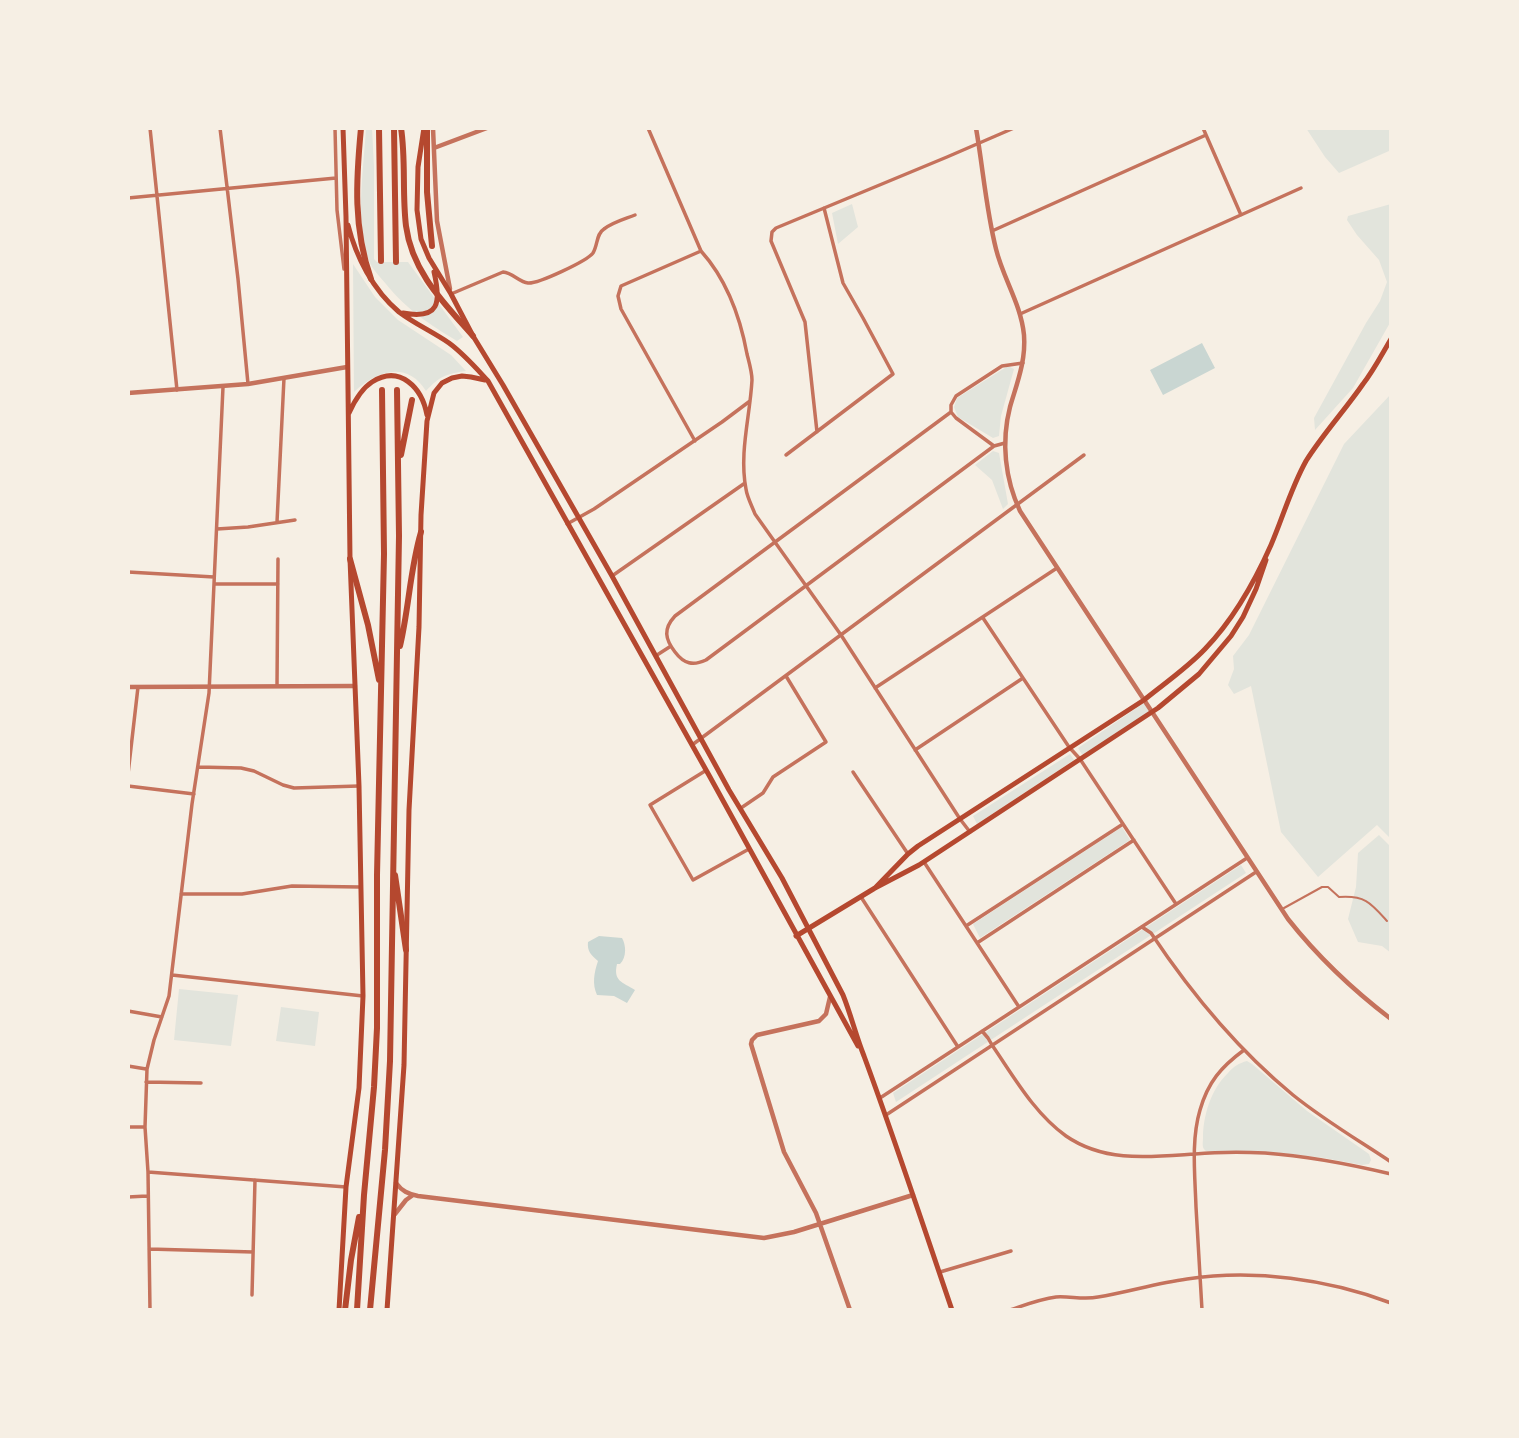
<!DOCTYPE html>
<style>
body{margin:0}
#map{position:relative;width:1519px;height:1438px;overflow:hidden;background:#f6efe4;font-family:"Playfair Display",serif}
canvas{display:block}
.frame{position:absolute;inset:0;border:130px solid #f6efe4;pointer-events:none}
</style>
<div id="map">
<canvas width="1519" height="1438"></canvas>
<div class="frame"></div>
</div>
<script>
const ctx = document.querySelector('canvas').getContext('2d');
ctx.lineJoin = 'round';
function paint(path, color) { ctx.fillStyle = color; ctx.fill(path, 'evenodd'); }
function trace(path, color, width, dash) { ctx.strokeStyle = color; ctx.lineWidth = width; ctx.lineCap = dash ? 'butt' : 'round'; ctx.setLineDash(dash || []); ctx.stroke(path); }
const green = new Path2D(`
 M366,128H372L374,167V259L377,262H408L463,337L457,341C429,324 407,310 386,284C381,278 376,273 372,267C353,232 364,167 366,128Z
 M1306,128H1391V153L1389,151L1339,173L1325,157Z
 M852,204L858,227L838,244L832,213Z
 M1391,204V321L1353,388L1315,430L1314,418L1366,323L1380,301L1387,282L1379,260L1357,235L1347,220L1348,216Z
 M353,264L375,297L398,320L451,355L466,371C446,374 440,376 426,391C407,360 376,371 354,392Z
 M1008,366L1014,369L1001,416L999,436L993,438L958,417L954,407L957,398Z
 M1391,394V839L1377,825L1318,877L1281,832L1251,686L1234,694L1228,685L1234,669L1233,656L1249,635L1344,444Z
 M993,451L999,453L1008,504L1003,509L992,480L975,465Z
 M1144,703L1149,712L1083,756L1078,748Z
 M1070,754L1074,760L977,824L973,816Z
 M1122,827L1130,840L980,938L973,924Z
 M1379,835L1391,847V953L1382,946L1358,942L1348,919L1356,887L1358,853Z
 M1241,865L1246,873L896,1102L893,1093Z
 M179,989L238,995L231,1046L174,1040Z
 M281,1007L319,1012L315,1046L276,1041Z
 M1247,1061L1252,1064L1307,1111L1369,1154L1371,1160L1369,1164L1362,1165L1324,1158L1270,1152H1209C1207,1151 1205,1151 1204,1149C1202,1147 1203,1141 1203,1138C1203,1116 1211,1089 1228,1073C1233,1067 1239,1063 1247,1061Z`);
const water = new Path2D(`
 M1202,343L1215,368L1163,395L1150,370Z
 M599,936L622,938C626,945 627,957 620,964H617C613,981 622,982 635,990L627,1003L614,996L597,995C592,984 594,973 598,961C591,955 587,951 588,942Z`);
const service = new Path2D(`
 M1284,908L1322,887H1328L1339,897C1365,895 1371,903 1387,921`);
const minor = new Path2D(`
 M150,128L177,390
 M220,128L238,279L248,384
 M335,128L337,210L344,269
 M648,128L701,251C727,280 740,316 747,354C749,362 752,372 752,380C750,417 739,453 746,489C747,497 752,506 755,514L841,635L960,819L970,832
 M1203,128L1241,215
 M128,198L336,178
 M992,231L1206,135
 M451,294L503,272C513,273 519,282 528,283C538,284 587,261 593,253C598,245 596,234 604,229C613,222 625,219 635,215
 M1020,314L1301,188
 M951,412L675,616C663,629 665,639 675,652C684,664 693,666 706,660L994,446L1005,443
 M817,432L805,322L771,241L772,232L776,228L947,157L1014,128
 M695,441L621,309L618,296L621,286L701,251
 M994,446L956,418L951,412V405L956,396L1002,366L1023,363
 M786,455L893,374L863,318L843,283L824,208
 M277,522L284,378
 M567,524L594,509L722,422L750,401
 M217,529L248,527L295,520
 M128,572L214,577
 M612,576L745,483
 M214,584H278
 M983,618L1069,747L1080,759L1176,904
 M657,655L671,646
 M277,686L278,559
 M875,688L1057,568
 M692,745L1084,455
 M915,750L1023,678
 M198,767L241,768L254,771L283,785L294,788L359,786
 M705,771L650,805L693,880L749,849
 M853,772L908,854
 M128,774L138,687
 M128,786L194,794
 M741,808L763,793L773,777L826,742L786,676
 M924,862L1019,1007
 M181,894H242L292,886L360,887
 M861,897L958,1047
 M966,926L1123,824
 M1142,927L1151,933C1191,993 1237,1049 1293,1095C1324,1120 1358,1140 1391,1162
 M977,943L1134,840
 M172,975L363,996
 M128,1011L162,1017
 M982,1031L988,1038L992,1045C1014,1077 1034,1113 1066,1136C1105,1163 1151,1157 1195,1154C1218,1152 1242,1152 1265,1153C1308,1156 1349,1164 1391,1174
 M128,1066L146,1069
 M146,1082L201,1083
 M880,1098L1247,858
 M886,1115L1256,872
 M128,1127H145
 M148,1172L346,1187
 M128,1197L147,1196
 M149,1249L253,1252
 M940,1272L1011,1251
 M252,1295L255,1180
 M150,1310L148,1172L145,1127L147,1069L154,1040L169,996L192,804L209,693L223,387
 M1010,1310C1025,1305 1040,1299 1056,1297C1070,1296 1084,1300 1098,1297C1128,1292 1157,1283 1187,1279C1254,1269 1328,1279 1391,1303
 M1202,1310C1200,1276 1198,1242 1196,1207C1195,1176 1191,1140 1200,1110C1208,1082 1221,1067 1244,1050`);
const tertiary = new Path2D(`
 M433,128L437,221L450,289
 M976,128C983,168 986,209 996,249C1003,278 1021,304 1024,335C1026,361 1017,383 1010,407C1001,442 1005,479 1020,511L1288,919C1318,957 1353,990 1391,1019
 M434,148L487,128
 M128,393L248,384L347,367
 M128,687L355,686
 M830,997L826,1014L819,1021L757,1035L752,1040L751,1044L784,1152L816,1213L850,1310
 M396,1183C402,1191 408,1194 418,1196L764,1238L794,1232L913,1195
 M395,1214L406,1200L413,1195`);
const secondary = new Path2D(`
 M875,888L908,854L918,846L1144,700C1165,683 1187,668 1205,649C1233,620 1255,581 1271,545C1283,517 1291,488 1306,461C1323,434 1345,410 1363,384C1374,370 1382,354 1391,339
 M796,936L875,888L919,865L1158,708L1199,674L1231,636L1243,617L1256,589L1266,560`);
const primary = new Path2D(`
 M424,128L418,167L417,210L421,239L429,258L451,294L473,336L503,385L612,576L729,790L782,878L843,995C851,1015 856,1036 864,1056C895,1140 923,1225 952,1310
 M348,225C356,257 373,290 399,312C415,324 433,332 449,343C464,354 476,368 488,381L710,777L858,1046
 M403,313C440,320 441,302 434,272
 M349,413C354,402 361,389 372,382C400,364 422,388 427,415
 M339,1310L346,1187L359,1088L363,996L359,786L350,559L346,217L343,128
 M387,1310L404,1065L409,810L419,627L421,515L427,421L434,393L442,383L452,378L462,376L471,377L485,380`);
const motorway = new Path2D(`
 M361,128C356,180 353,228 371,279
 M379,128L381,261
 M394,128L396,262
 M401,128C406,160 402,193 406,226C412,272 444,303 473,336
 M427,128V192L432,246
 M401,455L412,400
 M350,559L368,625L379,680
 M400,646C409,608 410,569 421,532
 M395,875L406,950
 M345,1310L351,1260L359,1217
 M357,1310L364,1195L374,1087L377,1028V875L384,554L382,390
 M370,1310L385,1150L390,1061L399,536L397,390`);
paint(green, '#e2e4dc');
paint(water, '#c9d6d2');
trace(service, '#c5725c', 2);
trace(minor, '#c5725c', 3.5);
trace(tertiary, '#c5725c', 4.5);
trace(secondary, '#b5482f', 5);
trace(primary, '#b5482f', 5);
trace(motorway, '#b5482f', 6);
</script>
